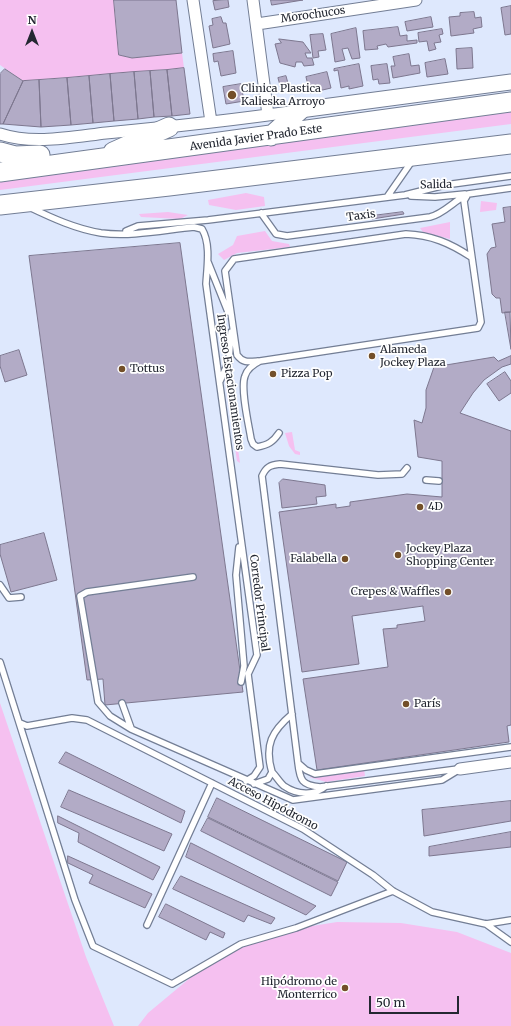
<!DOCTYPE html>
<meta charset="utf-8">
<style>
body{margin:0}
#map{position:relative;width:511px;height:1026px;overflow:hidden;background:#dee8fd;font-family:Merriweather,serif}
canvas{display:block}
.north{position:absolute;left:12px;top:12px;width:40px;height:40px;-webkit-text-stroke:3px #fff;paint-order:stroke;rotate:0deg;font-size:11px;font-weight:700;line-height:16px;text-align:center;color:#242832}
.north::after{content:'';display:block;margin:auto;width:14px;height:18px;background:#242832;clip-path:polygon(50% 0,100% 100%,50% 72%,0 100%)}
.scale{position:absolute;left:369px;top:996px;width:90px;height:18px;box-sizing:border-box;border:2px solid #242832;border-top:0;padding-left:5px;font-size:12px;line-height:14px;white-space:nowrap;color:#242832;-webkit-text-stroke:3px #fff;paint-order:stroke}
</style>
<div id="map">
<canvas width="511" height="1026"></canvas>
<div class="north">N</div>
<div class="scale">50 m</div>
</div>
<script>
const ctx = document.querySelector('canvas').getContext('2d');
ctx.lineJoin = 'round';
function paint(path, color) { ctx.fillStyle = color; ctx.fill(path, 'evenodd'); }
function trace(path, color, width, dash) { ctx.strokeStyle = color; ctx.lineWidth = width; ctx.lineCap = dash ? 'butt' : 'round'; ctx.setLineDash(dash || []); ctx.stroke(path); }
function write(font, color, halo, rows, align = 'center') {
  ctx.font = font + ' Merriweather,serif'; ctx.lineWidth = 3.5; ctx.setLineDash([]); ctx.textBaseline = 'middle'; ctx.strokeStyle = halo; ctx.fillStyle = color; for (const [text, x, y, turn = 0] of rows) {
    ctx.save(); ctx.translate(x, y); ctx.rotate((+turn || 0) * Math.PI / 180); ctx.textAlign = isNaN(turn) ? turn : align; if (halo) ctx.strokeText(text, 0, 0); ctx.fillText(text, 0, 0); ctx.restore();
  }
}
const green = new Path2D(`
 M0,0H114L119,55L132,58L182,53L184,68L23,81L0,65Z
 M511,110V124L0,190V182Z
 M246,193L264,197L265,206L236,210L209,205L208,200Z
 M481,201L497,203L496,210L480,212Z
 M168,212L188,215L180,219L141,217L139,214Z
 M450,222V239L423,232L420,228Z
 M265,231L272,241L289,244L290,247L237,253L224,260L218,254L233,245L237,236Z
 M230,379L229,384L240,463L237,461L225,380Z
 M292,432L295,450L300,452V455L295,454L289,446L285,433Z
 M0,703L86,957L114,1026H0Z
 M364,769L365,776L326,782L309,777Z
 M337,922L401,923L457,932L511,953V1026H138L148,1013L208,963L269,933Z`);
const building = new Path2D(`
 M114,0H176L182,53L132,58L119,55Z
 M228,0L229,7L215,10L213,1Z
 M271,0H303L272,5Z
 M511,6V34L505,35L501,8Z
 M474,12L475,18L481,17L482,27L473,29L474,33L451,36L449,17L460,16V13Z
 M221,17L223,23H226L230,44L213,48L209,26L213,25L212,19Z
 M431,17L433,27L407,31L405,22Z
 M398,27L400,36L407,35V41L417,40V43L388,47L386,44L377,46L378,49L365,50L363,31Z
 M356,28L360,58L352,59L348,48L342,49L345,60L335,62L331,34Z
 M442,29L443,34L439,35L441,42L434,43L436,49L429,51L427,41L419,42L418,33Z
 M323,34L326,50L318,51L319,57L313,58L310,35Z
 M279,39L303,42L311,53H305L307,58H312L314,65L304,66L302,62H296L295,67L280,63L275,44L281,43Z
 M472,48L473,68L457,69L456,49Z
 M233,51L236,73L221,76L218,61L214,62L213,54Z
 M409,54L411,66L419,65L420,73L393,78L391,66H395L393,57Z
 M445,59L448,74L427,77L425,63Z
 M359,64L363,86L349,89V86L341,88L338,70L334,71V69Z
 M387,64L390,83L379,84L378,79L373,80L371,66Z
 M184,68L190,114L172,116L167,70Z
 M5,69L23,81L3,124H0V74Z
 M167,70L172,116L154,117L150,71Z
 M150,71L154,117L138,119L134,72Z
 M134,72L138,119L114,121L110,74Z
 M327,72L331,88L310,93L306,77Z
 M110,74L114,121L93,123L89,76Z
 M89,76L93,123L71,125L67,78Z
 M286,76L289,87L281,89L278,78Z
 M67,78L71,125L41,127L39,80Z
 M39,80L41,127L3,124L23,81Z
 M241,84L244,101L226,104L223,87Z
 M511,207V312L502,313L500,298H496L492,294L487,254L491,248L496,247L492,224L505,222L503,208Z
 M403,212L404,214L372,219V216Z
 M180,243L243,692L105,705L103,679L87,680L29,256Z
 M505,312H510L511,349Z
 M19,350L27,375L5,382L0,366V356Z
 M511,356V364L502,367L484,380L473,393L460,413L511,431V725L507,726L509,742L317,770L303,679L388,667L383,629L397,628V625L425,621L423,608V606L352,616L359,664L302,672L279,512L336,504V508L350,506V502L407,494L442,497V461L418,457L414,420L422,423L426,408V390L434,367L494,357L498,361Z
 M505,372L511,381V393L499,401L487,384Z
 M283,479L325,485L326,496L316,497L317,504L282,508L279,483Z
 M44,533L57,580L11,592L0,554V545Z
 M66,752L185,811L181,823L59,763Z
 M69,790L172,834L164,851L61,807Z
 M217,798L347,862L338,881L208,817Z
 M511,801V821L424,836L422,810Z
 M58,816L160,867L153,880L78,842L79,833L58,823Z
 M208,818L338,882L331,896L201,831Z
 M511,832V847L429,856V847Z
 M191,843L316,906L306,915L186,857Z
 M68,856L152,894L145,908L89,883L93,875L68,863Z
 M181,876L275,918L271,924L248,915L244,922L173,889Z
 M166,904L225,933L223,938L210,932L206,940L159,917Z`);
const lane = new Path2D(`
 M411,196L435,197L465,194
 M387,197L412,161
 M29,207C52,218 76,229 101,233C131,237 164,230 194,227L202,229C211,244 207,267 206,284L257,655L248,674L260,767L254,776L246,781
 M261,213L276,234L287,236L430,217C443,214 453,202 466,195
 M126,231L138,226L208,220L405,195L445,185L511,176
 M208,262L228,312
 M258,361C248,362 243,363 237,355L225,271L234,259L406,234C431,235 450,243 471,257
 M220,381L229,361L231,332
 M279,433C273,442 268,445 257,447L253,444L251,439C249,426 240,388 245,376C247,369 254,364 260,361L478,328L481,322L464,201L468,194L511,188
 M407,468L402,474L378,475L280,464C270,465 266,467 262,476L298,763L306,770L315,774L511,747
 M426,480L439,481
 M239,547L236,575L244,666L241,682
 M193,577L87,592L80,596L98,702L110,716L131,729L293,800L442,780L460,769
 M0,585L9,598L21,597
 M0,662L75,900L93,946L172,984L241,944L296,928L393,891
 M122,703L131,728
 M20,723L27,726L72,718L87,720L303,829L373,875L393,891L432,912L486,924L511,920
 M298,763C300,781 302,785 320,787L458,769
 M272,772C276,776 280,783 284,786C297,795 315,796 326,786
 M254,784L268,779L272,772C264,745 272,731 292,714
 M486,924L511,942
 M147,925L212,783`);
const street = new Path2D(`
 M193,0L211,122
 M253,0L268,115
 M257,24L416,0
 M0,134C33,145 72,137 106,133C170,127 234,120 297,111
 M460,769L511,762`);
const secondary = new Path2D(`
 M300,110L511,82`);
const highway = new Path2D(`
 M271,136L300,110
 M0,152L15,156L40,155
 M113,152L169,127
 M0,172L511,102
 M0,205L169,186L511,144`);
const markers = [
 [232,95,5,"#734f29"],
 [372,356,4,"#734f29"],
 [122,369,4,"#734f29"],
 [273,374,4,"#734f29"],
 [420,507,4,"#734f29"],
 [398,555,4,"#734f29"],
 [345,559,4,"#734f29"],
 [448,592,4,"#734f29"],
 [406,704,4,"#734f29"],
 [345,988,4,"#734f29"]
];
const streetNames = [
 ["Morochucos",313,15,-8],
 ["Avenida Javier Prado Este",256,138,-8],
 ["Salida",436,185,-1],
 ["Taxis",361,216,-8],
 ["Ingreso Estacionamientos",230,382,82],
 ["Corredor Principal",259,603,83],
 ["Acceso Hipódromo",273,804,28]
];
const poiNames = [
 ["Clinica Plastica",241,89],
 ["Kalieska Arroyo",241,102],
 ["Alameda",380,350],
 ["Jockey Plaza",380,363],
 ["Tottus",130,369],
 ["Pizza Pop",281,374],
 ["4D",428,507],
 ["Jockey Plaza",406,549],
 ["Shopping Center",406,562],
 ["Falabella",337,559,"right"],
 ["Crepes & Waffles",440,592,"right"],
 ["París",414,704],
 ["Hipódromo de",337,982,"right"],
 ["Monterrico",337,995,"right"]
];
paint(green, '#f5c0f0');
paint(building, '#b2abc6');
trace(building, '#7d778f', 1);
trace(lane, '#737e95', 8);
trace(street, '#737e95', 13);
trace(secondary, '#737e95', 17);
trace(highway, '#737e95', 21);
trace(lane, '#fff', 5.5);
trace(street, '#fff', 11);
trace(secondary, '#fff', 15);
trace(highway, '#fff', 19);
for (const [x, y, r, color] of markers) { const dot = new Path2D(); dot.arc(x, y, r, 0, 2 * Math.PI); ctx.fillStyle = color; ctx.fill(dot); trace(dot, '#fff', 1.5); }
write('11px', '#242832', '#fff', streetNames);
write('11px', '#242832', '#fff', poiNames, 'left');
</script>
